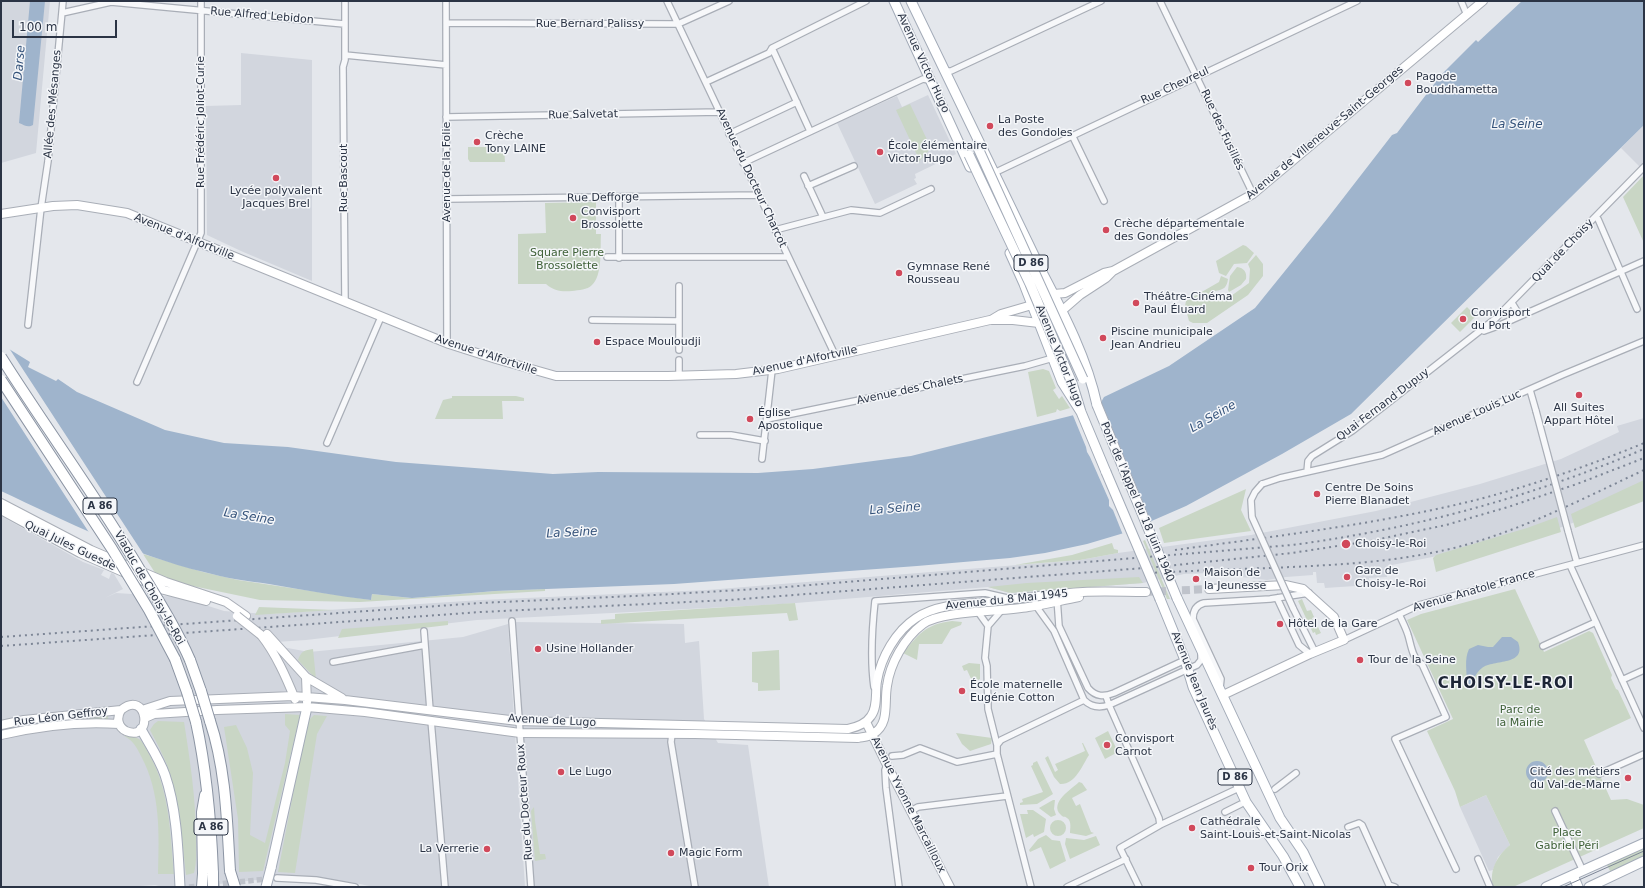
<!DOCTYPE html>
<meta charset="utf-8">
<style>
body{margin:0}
#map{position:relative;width:1645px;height:888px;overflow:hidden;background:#e4e7ec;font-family:"DejaVu Sans",sans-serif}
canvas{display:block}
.frame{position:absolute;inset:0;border:2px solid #2b3445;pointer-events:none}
.scale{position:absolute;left:12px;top:20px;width:105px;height:18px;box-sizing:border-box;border:2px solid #2b3445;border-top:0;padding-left:5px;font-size:12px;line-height:14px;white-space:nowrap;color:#2b3445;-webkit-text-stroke:3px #f4f6f9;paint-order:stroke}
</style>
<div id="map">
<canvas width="1645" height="888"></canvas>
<div class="frame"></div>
<div class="scale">100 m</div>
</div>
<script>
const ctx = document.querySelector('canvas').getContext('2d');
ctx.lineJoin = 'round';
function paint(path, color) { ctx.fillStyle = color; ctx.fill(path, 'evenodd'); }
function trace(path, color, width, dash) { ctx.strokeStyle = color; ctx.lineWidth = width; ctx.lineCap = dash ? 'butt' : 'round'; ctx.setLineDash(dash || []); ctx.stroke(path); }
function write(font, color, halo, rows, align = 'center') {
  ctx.font = font + ' "DejaVu Sans",sans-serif'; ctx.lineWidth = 3; ctx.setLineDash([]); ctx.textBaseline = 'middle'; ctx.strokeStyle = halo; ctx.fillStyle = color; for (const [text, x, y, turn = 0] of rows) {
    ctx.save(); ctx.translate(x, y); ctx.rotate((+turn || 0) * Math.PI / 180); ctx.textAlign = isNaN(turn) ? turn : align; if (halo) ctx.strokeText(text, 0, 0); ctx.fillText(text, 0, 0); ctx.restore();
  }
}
const built = new Path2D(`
 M1,1H50L36,153L1,163Z
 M241,53L312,60V281L241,251L207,235L206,106L241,105Z
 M928,95L956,154L915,174L916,178L914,179L917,184L875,204L837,123L897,96L902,107Z
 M1644,125V163L1640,167L1621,148Z
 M1644,418V496L1538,536L1387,566V577L1369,578V581L1356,582L1355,586L1325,588L1324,583H1317L1316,572H1313V575L1286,577L1267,580L1208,573L1184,574L1143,583L1010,593L988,587L784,604L477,620L306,640L261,643L309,652L463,637L508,624L525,887H374L350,882L277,878L189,887H163L155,885L126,887H1V516L83,562L104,570L101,575L109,579L111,573L114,574L123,589L105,598L116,593L180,597L224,611L267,614L481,600L707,590L1080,560L1118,553L1251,535L1376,511L1480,484L1561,459L1619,432L1617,426Z
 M515,622L684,624L685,643L699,641L704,719L718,743L748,745L769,887H534Z
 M1486,795L1510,845L1498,857L1493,870L1489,871L1460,807Z`);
const green = new Path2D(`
 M910,104L931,148L917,164L914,162L918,157L917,155L896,110Z
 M468,147H504L505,162H470L468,159Z
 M1644,175V243L1623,197Z
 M596,202V234H601C600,247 603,275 592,285C587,290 579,290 572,291C562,292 554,291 546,284H518V234L546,233L545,203Z
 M1243,245L1246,246L1254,253L1247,263L1234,264L1226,276L1219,273L1216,261Z
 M1256,255L1263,264V276L1248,295L1207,323H1193L1189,321L1185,306L1186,301L1219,282L1221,276L1228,279C1227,287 1224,290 1215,291L1214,297L1224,298L1231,296L1249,283L1250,269L1248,264Z
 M1237,267C1244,268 1247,272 1246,279L1241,285L1229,292L1228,290L1230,276Z
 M1467,307L1476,316L1460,332L1451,323Z
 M1043,369L1049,371L1056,388L1053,390L1059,399L1062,396L1070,408L1060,411L1057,409L1056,412L1037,417L1028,372Z
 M452,396H516L524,398V401H502L503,419H435L443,400L452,398Z
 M1644,480V501L1575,528L1571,514Z
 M1246,489L1241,510L1251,531L1164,543L1159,528Z
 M1557,517L1561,532L1436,572L1433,558L1436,555L1527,528Z
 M1145,540L1170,599H1167L1143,541Z
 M1112,543L1114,549L1118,550V553L1080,560L1015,565L1072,555Z
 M143,554L203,572L238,580L371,600L372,594L412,598L495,591L545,589V591L360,602L260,600L159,579Z
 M1139,577L1143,583L1010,593L988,587L1027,583Z
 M1515,589L1544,652L1589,631L1593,633L1612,675L1611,678L1616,689L1618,690L1631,718L1584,740L1611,800L1627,799L1644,805V828L1513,887H1493C1489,870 1497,856 1510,845L1486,795L1460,807L1455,791L1427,731L1453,719L1407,620L1421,614Z
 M1302,599L1307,611L1311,610L1314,617L1312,618L1316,627H1318L1321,633L1316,635L1315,632L1313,633L1298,601Z
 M795,603L798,620L789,621L787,613L601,624V620L615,619V614Z
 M259,607L334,610L255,615Z
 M448,621V625L338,638L342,629Z
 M952,621L962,622L961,625L951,629L942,644H919L917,660L903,653C919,634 926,624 952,621Z
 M313,649L316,679L298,660C301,651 305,650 313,649Z
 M779,650L780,690L758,691V683L752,682V652Z
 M969,663L980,664V679L973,683L967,670L964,671L962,666Z
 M108,714V719L47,723L1,731V728L32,722Z
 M285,714L300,715L263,871L239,872L238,819L224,727L236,725L247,748L253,773L250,835L265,843L285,763L290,731L285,725Z
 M314,715L327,716L317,734L295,873L278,872L300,758L309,720Z
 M158,721L184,722C190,760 196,799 196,839C196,851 197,862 194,873L186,875C182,843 181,808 171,777C166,760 158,745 150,730L154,724Z
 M1108,731L1118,752L1105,759L1095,738Z
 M956,733L992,738L991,744L970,751L962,744Z
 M124,736C129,736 134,736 139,739C144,743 146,749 149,754C170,791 170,833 174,874H158C159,834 161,793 141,756C137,748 133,740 124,736Z
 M1082,743H1083L1089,755C1082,766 1075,785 1060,784L1054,777L1045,758L1048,756L1055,772L1058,770L1055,764L1085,751Z
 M1037,761L1053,794L1037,804L1020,805V803L1023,802L1022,799L1043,792L1031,766L1033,765V763Z
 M1079,782L1082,783L1087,790L1072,798L1076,806L1080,804L1091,832L1094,833L1086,836L1070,833C1070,829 1072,821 1067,818C1065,816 1064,818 1061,815C1048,803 1073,788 1079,782Z
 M1053,800H1055L1054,809L1056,815L1051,817L1039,808Z
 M534,807L535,821L540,854H545L546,859L535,861L531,811Z
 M1027,810H1033L1046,819L1044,832L1034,837L1033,834L1026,838L1020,814H1028Z
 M1050 828a8 8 0 1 1 16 0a8 8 0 1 1-16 0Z
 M1046,835L1052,840L1060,841L1066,861L1050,869L1041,847L1030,852L1029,850L1038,839Z
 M1096,836L1100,845L1070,859L1065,844L1066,838L1084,840Z
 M1644,847V859L1611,873L1606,863Z`);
const water = new Path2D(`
 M30,1H45L33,125C28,128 24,125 19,123Z
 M1522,1H1644V125L1351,414L1282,454L1186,506L1124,533L1087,544L1045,553L1010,558L917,566L674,584L495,591L412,598L372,594L371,600C337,596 304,590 269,584C247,581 225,578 204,572C133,555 67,522 1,491V344L30,362L28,367L56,381L58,379L77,392L165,430L224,443L288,447L396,462L553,474L598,472L758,473L813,469L911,456L1074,415L1100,404L1104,397L1169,366L1255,308L1327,219L1392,135L1397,133L1441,75L1476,40L1478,42Z
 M1502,637H1511L1518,642C1527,666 1494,659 1482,668C1475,673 1474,681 1469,686L1467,684C1467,672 1464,659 1469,649L1478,645L1488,647H1493Z
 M1526 772a11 11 0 1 1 22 0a11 11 0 1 1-22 0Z`);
const pier = new Path2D(`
 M1,342L7,345L144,555L90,534L1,397Z
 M1101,398L1102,404L1152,524L1123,535L1113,510L1109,506V500L1090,457L1087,452L1086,447L1072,413L1098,402Z`);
const streetTunnel = new Path2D(`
 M189,887L277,878`);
const secondaryTunnel = new Path2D(`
 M1146,592L1209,589`);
const street = new Path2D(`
 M345,1V60L343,67L345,302
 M446,1L447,343
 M667,1L835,355
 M1160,1L1253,194
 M1461,1L1467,15
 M62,13L111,2L344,24
 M446,23L678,24L729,1
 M772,48L810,131
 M345,55L446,65
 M945,71H951L1101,1
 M706,82L769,53L772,48L866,1
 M446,117L720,112
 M729,134L797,102
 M1072,135L1104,201
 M743,163L923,79L929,80
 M994,173L1357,1
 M804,176L823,217
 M808,186L854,166
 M619,198V258
 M447,199L759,195
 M1598,219L1637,309
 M775,230L851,210L880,213L931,189
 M607,257H788
 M1512,303L1520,316
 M592,320L679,321
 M28,325L41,208L48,161L63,1
 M1484,331L1498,326L1644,261
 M679,350V286
 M679,360V376
 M137,382L201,233V1
 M1530,390L1536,411
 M767,419L1025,366L1053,358
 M700,435H731L765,441
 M327,443L381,317
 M762,459L772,370
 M1307,472L1308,461L1312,456L1352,431L1495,319L1644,167
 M1262,484L1280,478L1382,455L1562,375L1644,341
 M1568,531L1577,563
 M1570,565L1644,728
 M1034,597L1036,606L1054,631L1084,700C1091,707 1100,708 1109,705L1197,665L1201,660V653
 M1057,598L1059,626L1088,688C1096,697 1104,697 1114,693L1185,660
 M1277,598L1299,645L1310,654
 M1293,608L1315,652
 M978,612L988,626
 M1399,614C1402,621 1406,628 1408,635C1411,644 1412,659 1422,664L1446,717L1395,739L1456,869
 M512,621L531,887
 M424,631L430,710
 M1344,640L1419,605L1644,545
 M1543,646L1596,622
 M333,662L425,645
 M1622,680L1644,670
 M874,687C870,659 872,629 875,601L985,593L1007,598
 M1220,688L1221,679L1193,619C1193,611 1196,605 1204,603L1270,599L1309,593
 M1106,696L1109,705L1159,818L1160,825
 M431,720L445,887
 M672,734L671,742L695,887
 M997,745L988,709L987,666L985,658L988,626L1001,611
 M892,756L903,755L920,748L957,762L997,754
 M887,765L885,770L886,788L899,887
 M1599,774L1644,754
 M1275,789L1296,773
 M911,811L918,807L1007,796
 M1555,811L1583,871
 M1225,812L1241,804
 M1348,827L1359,823L1362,825L1389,885L1395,887
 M1478,859L1490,887
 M277,878L316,880L355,887
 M1031,887L997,754V745L1001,740L1084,700
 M1067,887L1126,859
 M1139,887L1120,848L1160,825L1239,788`);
const secondary = new Path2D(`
 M1,214L53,206L77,205L127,213L449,344L496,359L556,376H668L736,374L778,369L990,320H1013L1039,323L1045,320
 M1057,315L1080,295L1106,278L1113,271
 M991,320L1001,314L1032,305L1054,294L1065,293L1104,273L1113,271L1253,194L1483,1
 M1,503L91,550L166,582L226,602L246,616
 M1,510L80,553L141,580L164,590L206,601
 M1209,589L1285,585L1303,589L1334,617L1344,640L1310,654L1223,695
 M267,634L306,677L342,698
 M261,635C276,654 286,677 295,699
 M306,677L307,702
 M142,710L170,701L293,696L345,700L518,721L848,729C857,727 866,724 871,716C878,707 875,692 877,681C881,657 896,631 916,618C937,604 965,604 989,602C1020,598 1052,594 1083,592C1104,591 1125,592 1146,592
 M145,718L154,714L217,710L307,707L365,712L520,733L695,734L858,738C862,737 869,737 873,734C890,724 884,703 887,686C890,664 904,638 923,624C942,610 1002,612 1028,607C1045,605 1062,600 1079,597
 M866,722L887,765L950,887
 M1,725L24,720L121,710C148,688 154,743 126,731C118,727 116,718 121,710
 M1,735C40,726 79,721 119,724`);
const primary = new Path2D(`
 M894,1L970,167
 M911,1L1043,274C1065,316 1087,359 1097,405
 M1010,253L1024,284L1062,382L1081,412
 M1072,383L1081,412L1106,472
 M1177,598L1280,818L1303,852L1320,887
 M1160,599L1185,660L1193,687L1246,802L1283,856L1300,887
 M141,729C149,744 159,758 165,775C177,810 178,850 180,887
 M271,868L307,707
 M1573,875L1578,887
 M1546,887L1644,843
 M1589,887L1644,861`);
const highway = new Path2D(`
 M175,659L187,692
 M190,660L201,691
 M210,721C226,769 227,821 230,871
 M196,722C207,772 211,822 213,873
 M203,874L202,812L205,795`);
const tram = new Path2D(`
 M1563,887L1644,851`);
const rail = new Path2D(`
 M1175,550C1277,536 1380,524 1480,499C1536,484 1591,465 1644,443
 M1149,573C1190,571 1230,569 1270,568C1333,565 1392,563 1454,548C1521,531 1582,499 1644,470
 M1,637L480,603L655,595L774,588L1292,545C1414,529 1531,497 1644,449
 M1,646L481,612L729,600L1157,567L1292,553L1370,541L1446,525L1508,507L1577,484L1644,458`);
const streetBridge = new Path2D(`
 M1536,411L1568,531
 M1262,484L1255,492L1251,500L1252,517L1293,608`);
const secondaryBridge = new Path2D(`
 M237,616L261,635`);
const primaryBridge = new Path2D(`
 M978,148L1083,379
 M969,155L1030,284L1072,383
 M1097,405L1177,598
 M1106,472L1160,599
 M266,887L271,868`);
const highwayBridge = new Path2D(`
 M1,357C47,430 99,500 143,575C160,603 177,630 190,660
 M1,380L112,549L149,610L175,659
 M201,691L210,721
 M187,692L196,722
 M230,871L235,887
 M213,873V887
 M202,887L203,874`);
const markers = [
 [1408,83,4,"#d1495b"],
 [990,126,4,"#d1495b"],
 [477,142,4,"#d1495b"],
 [880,152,4,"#d1495b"],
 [276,178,4,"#d1495b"],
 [573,218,4,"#d1495b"],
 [1106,230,4,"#d1495b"],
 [899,273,4,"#d1495b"],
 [1136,303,4,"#d1495b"],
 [1463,319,4,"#d1495b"],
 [1103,338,4,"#d1495b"],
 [597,342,4,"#d1495b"],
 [1579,395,4,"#d1495b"],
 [750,419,4,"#d1495b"],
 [1317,494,4,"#d1495b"],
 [1346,544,5,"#d1495b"],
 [1347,577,4,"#d1495b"],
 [1196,579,4,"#d1495b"],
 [1280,624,4,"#d1495b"],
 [538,649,4,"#d1495b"],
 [1360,660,4,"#d1495b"],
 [962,691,4,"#d1495b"],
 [1107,745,4,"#d1495b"],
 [561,772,4,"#d1495b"],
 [1628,778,4,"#d1495b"],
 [1192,828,4,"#d1495b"],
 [487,849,4,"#d1495b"],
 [671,853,4,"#d1495b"],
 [1251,868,4,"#d1495b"]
];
const shields = [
 [1031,263,34],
 [100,506,34],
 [1235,777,34],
 [211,827,34]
];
const shieldNames = [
 ["D 86",1031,263],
 ["A 86",100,506],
 ["D 86",1235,777],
 ["A 86",211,827]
];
const streetNames = [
 ["Rue Alfred Lebidon",262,16,5],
 ["Rue Bernard Palissy",590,24],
 ["Avenue Victor Hugo",923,63,65],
 ["Rue Chevreul",1175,86,-25],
 ["Allée des Mésanges",53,104,-85],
 ["Rue Salvetat",583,115,-1],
 ["Rue Frédéric Joliot-Curie",201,122,-90],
 ["Rue des Fusillés",1222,130,65],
 ["Avenue de Villeneuve-Saint-Georges",1325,133,-40],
 ["Avenue de la Folie",447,172,-90],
 ["Rue Bascout",344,178,-90],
 ["Avenue du Docteur Charcot",751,178,65],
 ["Rue Defforge",603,198,-1],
 ["Avenue d'Alfortville",184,237,22],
 ["Quai de Choisy",1563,251,-46],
 ["Avenue d'Alfortville",486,355,18],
 ["Avenue Victor Hugo",1059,356,68],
 ["Avenue d'Alfortville",805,361,-12],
 ["Avenue des Chalets",910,390,-12],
 ["Quai Fernand Dupuy",1383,405,-37],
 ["Avenue Louis Luc",1477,413,-24],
 ["Pont de l'Appel du 18 Juin 1940",1137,502,67],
 ["Quai Jules Guesde",70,546,26],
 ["Viaduc de Choisy-le-Roi",149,588,60],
 ["Avenue Anatole France",1474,591,-16],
 ["Avenue du 8 Mai 1945",1007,600,-6],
 ["Avenue Jean Jaurès",1194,681,68],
 ["Rue Léon Geffroy",61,717,-7],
 ["Avenue de Lugo",552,721,3],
 ["Rue du Docteur Roux",525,802,-94],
 ["Avenue Yvonne Marcailloux",908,805,63]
];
const poiNames = [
 ["Pagode",1416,77],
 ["Bouddhametta",1416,90],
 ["La Poste",998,120],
 ["des Gondoles",998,133],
 ["Crèche",485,136],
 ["Tony LAINE",485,149],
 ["École élémentaire",888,146],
 ["Victor Hugo",888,159],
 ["Lycée polyvalent",276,191,"center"],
 ["Jacques Brel",276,204,"center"],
 ["Convisport",581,212],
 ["Brossolette",581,225],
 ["Crèche départementale",1114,224],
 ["des Gondoles",1114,237],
 ["Gymnase René",907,267],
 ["Rousseau",907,280],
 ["Théâtre-Cinéma",1144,297],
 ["Paul Éluard",1144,310],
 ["Convisport",1471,313],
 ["du Port",1471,326],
 ["Piscine municipale",1111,332],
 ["Jean Andrieu",1111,345],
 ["Espace Mouloudji",605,342],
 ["All Suites",1579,408,"center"],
 ["Appart Hôtel",1579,421,"center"],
 ["Église",758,413],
 ["Apostolique",758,426],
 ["Centre De Soins",1325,488],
 ["Pierre Blanadet",1325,501],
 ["Choisy-le-Roi",1355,544],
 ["Gare de",1355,571],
 ["Choisy-le-Roi",1355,584],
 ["Maison de",1204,573],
 ["la Jeunesse",1204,586],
 ["Hôtel de la Gare",1288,624],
 ["Usine Hollander",546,649],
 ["Tour de la Seine",1368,660],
 ["École maternelle",970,685],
 ["Eugénie Cotton",970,698],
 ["Convisport",1115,739],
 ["Carnot",1115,752],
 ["Le Lugo",569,772],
 ["Cité des métiers",1620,772,"right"],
 ["du Val-de-Marne",1620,785,"right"],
 ["Cathédrale",1200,822],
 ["Saint-Louis-et-Saint-Nicolas",1200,835],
 ["La Verrerie",479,849,"right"],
 ["Magic Form",679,853],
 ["Tour Orix",1259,868]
];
const parkNames = [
 ["Square Pierre",567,253],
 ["Brossolette",567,266],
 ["Parc de",1520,710],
 ["la Mairie",1520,723],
 ["Place",1567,833],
 ["Gabriel Péri",1567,846]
];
const waterNames = [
 ["Darse",20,63,-85],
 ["La Seine",1517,125],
 ["La Seine",1213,417,-30],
 ["La Seine",895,509,-5],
 ["La Seine",249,517,9],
 ["La Seine",572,533,-3]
];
const districtNames = [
 ["CHOISY-LE-ROI",1506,684]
];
paint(built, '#d2d6de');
paint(green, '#c9d6c5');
paint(water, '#9fb4cc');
paint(pier, '#e4e7ec');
trace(streetTunnel, '#bfc3cb', 5.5, [5.5, 3]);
trace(secondaryTunnel, '#bfc3cb', 8, [8, 4]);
trace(street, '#a9aeb7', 8);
trace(secondary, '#a9aeb7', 10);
trace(primary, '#a3abb8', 11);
trace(highway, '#8b94a3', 12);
trace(street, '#f7f8fa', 5.5);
trace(secondary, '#fff', 8);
trace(primary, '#fff', 9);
trace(highway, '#fff', 10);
trace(tram, '#7d8696', 1);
trace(rail, '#7d8696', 2, [2, 4]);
trace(streetBridge, '#a9aeb7', 8, []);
trace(secondaryBridge, '#a9aeb7', 10, []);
trace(primaryBridge, '#a3abb8', 11, []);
trace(highwayBridge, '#8b94a3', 12, []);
trace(streetBridge, '#f7f8fa', 5.5);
trace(secondaryBridge, '#fff', 8);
trace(primaryBridge, '#fff', 9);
trace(highwayBridge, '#fff', 10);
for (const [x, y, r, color] of markers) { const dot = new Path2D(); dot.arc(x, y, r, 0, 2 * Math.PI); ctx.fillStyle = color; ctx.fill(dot); trace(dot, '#f4f6f9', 1.5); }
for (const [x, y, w] of shields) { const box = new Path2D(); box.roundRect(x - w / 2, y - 8, w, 16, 3); ctx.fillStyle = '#f4f6f9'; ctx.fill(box); trace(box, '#2b3445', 1); }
write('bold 10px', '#2b3445', null, shieldNames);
write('11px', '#2b3445', '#f4f6f9', streetNames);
write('11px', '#2b3445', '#f4f6f9', poiNames, 'left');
write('11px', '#3f6138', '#f4f6f9', parkNames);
write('italic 12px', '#34527a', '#f4f6f9', waterNames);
ctx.letterSpacing = '1px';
write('bold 15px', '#1d2536', '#f4f6f9', districtNames);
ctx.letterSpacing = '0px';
</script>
